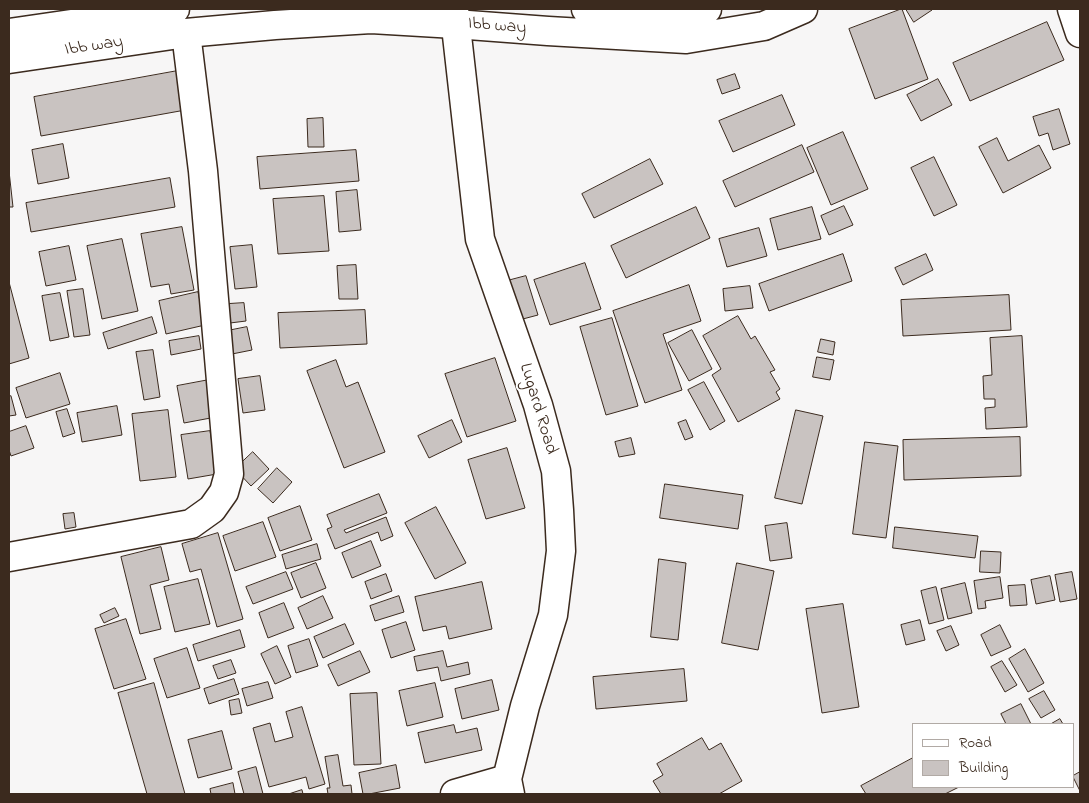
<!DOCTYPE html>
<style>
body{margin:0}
#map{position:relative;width:1089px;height:803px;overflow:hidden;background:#f7f6f6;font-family:"Indie Flower",sans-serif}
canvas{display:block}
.frame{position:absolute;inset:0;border:10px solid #3b2a1e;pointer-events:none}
.legend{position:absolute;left:912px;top:723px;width:162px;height:65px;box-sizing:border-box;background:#fff;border:1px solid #b1aaa5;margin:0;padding:6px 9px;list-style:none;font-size:15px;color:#3b2a1e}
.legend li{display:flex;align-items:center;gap:10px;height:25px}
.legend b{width:25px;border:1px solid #b1aaa5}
</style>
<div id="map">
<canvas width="1089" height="803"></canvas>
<div class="frame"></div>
<ul class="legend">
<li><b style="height:6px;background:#fff"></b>Road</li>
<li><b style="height:14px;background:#c9c3c1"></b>Building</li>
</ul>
</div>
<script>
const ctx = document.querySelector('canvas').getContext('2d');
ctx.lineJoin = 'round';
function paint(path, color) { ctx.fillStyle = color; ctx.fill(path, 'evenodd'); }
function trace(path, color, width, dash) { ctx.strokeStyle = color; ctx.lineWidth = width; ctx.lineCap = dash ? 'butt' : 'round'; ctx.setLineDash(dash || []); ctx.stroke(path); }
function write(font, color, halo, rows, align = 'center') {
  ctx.font = font + ' "Indie Flower",sans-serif'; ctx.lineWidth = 4; ctx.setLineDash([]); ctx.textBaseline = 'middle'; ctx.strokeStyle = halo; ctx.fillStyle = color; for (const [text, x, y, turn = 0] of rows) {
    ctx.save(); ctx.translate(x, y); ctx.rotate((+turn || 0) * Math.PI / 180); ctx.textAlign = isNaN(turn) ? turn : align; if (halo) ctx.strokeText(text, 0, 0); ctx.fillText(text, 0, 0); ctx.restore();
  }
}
const building = new Path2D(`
 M902,9L928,79L875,99L849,29Z
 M906,9H930L932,10L914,22Z
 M1047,22L1064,60L970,101L953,63Z
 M183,70L191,109L41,136L34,97Z
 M735,74L740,88L722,94L717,80Z
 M938,79L952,105L921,121L907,95Z
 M782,95L795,125L733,152L719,121Z
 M1059,109L1070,144L1053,150L1048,133L1039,136L1033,117Z
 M323,118L324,147H308L307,119Z
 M843,132L868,189L831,205L807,148Z
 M997,138L1008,161L1039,145L1051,168L1003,193L979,147Z
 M63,144L69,178L38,184L32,150Z
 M802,145L814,172L735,207L723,181Z
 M356,150L359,181L260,189L257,157Z
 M934,157L957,205L934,216L911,168Z
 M650,159L663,184L594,218L582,194Z
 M9,171L13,207H9Z
 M170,178L175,207L31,232L26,203Z
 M357,190L361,230L339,232L336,192Z
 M324,196L329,251L278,254L273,199Z
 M844,206L853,225L829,235L821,216Z
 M696,207L710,238L626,278L611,246Z
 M812,207L821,239L778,250L770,219Z
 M182,227L194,290L171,294L169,284L151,287L141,234Z
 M759,228L767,256L727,267L719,239Z
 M122,239L138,311L102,319L87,246Z
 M252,245L257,287L235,289L230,247Z
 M69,246L76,280L46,286L39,252Z
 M843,254L852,281L769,311L759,284Z
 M926,254L933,270L903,285L895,268Z
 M585,263L601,309L550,325L534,280Z
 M356,265L358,299H339L337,266Z
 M526,276L538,315L519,320L507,281Z
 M9,282L29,358L9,364Z
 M689,285L701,321L663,334L682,390L645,403L613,311Z
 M750,286L753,308L725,311L723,289Z
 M83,289L90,335L74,337L67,291Z
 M198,292L205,325L166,334L159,301Z
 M60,293L69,337L50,341L42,296Z
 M1009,295L1011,330L903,336L901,300Z
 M244,303L246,321L230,323L228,304Z
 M365,310L367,344L280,348L278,313Z
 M738,316L751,339L755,336L775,370L770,372L780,389L776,392L780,399L738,422L712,375L721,369L703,336Z
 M152,317L157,333L108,349L103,333Z
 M612,318L638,406L606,415L580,327Z
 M247,327L252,350L232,354L227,331Z
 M692,330L712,369L689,381L668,343Z
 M199,336L201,349L171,355L169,341Z
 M1022,336L1027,427L986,429L985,408L995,407V399H984L983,376L992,375L990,338Z
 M821,339L835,342L833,355L818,352Z
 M153,350L160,397L144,400L136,352Z
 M817,357L834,360L830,380L813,377Z
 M495,358L516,421L467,437L445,374Z
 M336,360L346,387L358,382L385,452L344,468L307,371Z
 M60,373L70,404L26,418L16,388Z
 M260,376L265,410L243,413L238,379Z
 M209,380L216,417L184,423L177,386Z
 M704,382L725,421L710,430L688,390Z
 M11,396L16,415L9,416V397Z
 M117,406L122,435L82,442L77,413Z
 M67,409L75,433L63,437L56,412Z
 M168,410L176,477L140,481L132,414Z
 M796,410L823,416L802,504L775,498Z
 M452,420L462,442L429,458L418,436Z
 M686,420L693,437L685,440L678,423Z
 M26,426L34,448L11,456L9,450V432Z
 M210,431L217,474L188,479L181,435Z
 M1020,437L1021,476L904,480L903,440Z
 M631,438L635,454L619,457L615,442Z
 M865,442L898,446L886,538L853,534Z
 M507,448L525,508L486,519L468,460Z
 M253,452L269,469L251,486L235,469Z
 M277,468L292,482L273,503L258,489Z
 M665,484L743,495L738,529L660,518Z
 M379,494L387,513L344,530L346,533L386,517L393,536L381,541L378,532L335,549L327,529L332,527L327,515Z
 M300,506L312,540L280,551L268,518Z
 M436,507L466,563L435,579L405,523Z
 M74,513L76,527L65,529L63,514Z
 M263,522L276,557L235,571L223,536Z
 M787,523L792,558L770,561L765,526Z
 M895,527L978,536L975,558L893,548Z
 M218,533L243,619L217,627L201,569L190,572L182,544Z
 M371,541L381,566L352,578L342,553Z
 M317,544L321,559L286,569L282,555Z
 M161,547L169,580L150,585L161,629L140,634L121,557Z
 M981,551L1001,552L1000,573L980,572Z
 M659,559L686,563L678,640L651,637Z
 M316,563L326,588L301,598L291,573Z
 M737,563L774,571L758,650L722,643Z
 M286,572L293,589L253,604L246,587Z
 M1072,572L1077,599L1060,602L1055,575Z
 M386,574L392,591L371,599L365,582Z
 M1050,576L1055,600L1036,604L1031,580Z
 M1000,577L1003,598L985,601L986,608L978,609L974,581Z
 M198,579L210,624L175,632L164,587Z
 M482,582L492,629L449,639L446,626L423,631L415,597Z
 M965,583L972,613L948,619L941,589Z
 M1025,585L1027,605L1010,606L1008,586Z
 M936,587L944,620L929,624L921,591Z
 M323,596L333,618L307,629L298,608Z
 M399,596L404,612L375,621L370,606Z
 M284,603L294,628L268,638L259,613Z
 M843,604L859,707L822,713L806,609Z
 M115,608L119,616L104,623L100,615Z
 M126,619L146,679L114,689L95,629Z
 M920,620L925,640L906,645L901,625Z
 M406,622L415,650L391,658L382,630Z
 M345,624L354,644L323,658L314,637Z
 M1000,625L1011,647L991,656L981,635Z
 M951,626L959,645L946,651L937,631Z
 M240,630L245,647L198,661L193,645Z
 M309,639L318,666L296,673L288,646Z
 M277,646L291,677L275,684L261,654Z
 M187,648L200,688L167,698L154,659Z
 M1025,649L1044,683L1028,692L1009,659Z
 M360,651L370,672L338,686L328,665Z
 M443,651L447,667L468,662L470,674L441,681L438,667L417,671L414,657Z
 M231,660L236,673L218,679L213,666Z
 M1002,661L1017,685L1005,692L991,667Z
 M684,669L687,701L596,709L593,677Z
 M234,679L239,694L209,704L204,689Z
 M492,680L499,710L462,719L455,689Z
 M268,682L273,698L247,706L242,689Z
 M154,683L185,794H147L118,693Z
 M435,683L443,717L407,726L399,691Z
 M1044,691L1055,710L1041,718L1029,699Z
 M377,693L381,764L354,765L350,694Z
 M239,699L242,713L231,715L229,701Z
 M1021,704L1031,724H1006L1001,714Z
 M302,707L325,784L309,789L306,777L269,787L253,728L270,723L275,742L293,737L286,712Z
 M1060,719L1063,724H1051Z
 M454,725L456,733L477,728L482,750L425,763L418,733Z
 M222,731L232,769L198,778L188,740Z
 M702,738L709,750L721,743L742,781L719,794H661L653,781L663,775L657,764Z
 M338,755L343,786L351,785L352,794H328L327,788H330L325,757Z
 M913,758V787H959L945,794H866L861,786Z
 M396,765L400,788L369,794H363L359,773Z
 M256,767L263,794H244L238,772Z
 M1080,772V791L1073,777V776Z
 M233,783L235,794H211L210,789Z
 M302,790L303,794H289Z`);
const minor = new Path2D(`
 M454,9L480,239L538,405L556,471L559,510L561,551L553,615L525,706L507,779L510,794
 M1072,9L1080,33
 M9,557L191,524L212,509L224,492L229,474L203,171L186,33
 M455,794L507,779`);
const highway = new Path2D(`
 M586,9L688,13L707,9
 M9,33L175,9
 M9,59L186,33L275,25L371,19L455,24L548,31L686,39L764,26L803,9`);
const streetNames = [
 ["Ibb way",497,27,5],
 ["Ibb way",94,47,-8],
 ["Lugard Road",537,409,73]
];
paint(building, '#c9c3c1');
trace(building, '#3b2a1e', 1);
trace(minor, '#3b2a1e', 31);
trace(highway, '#3b2a1e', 31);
trace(minor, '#fff', 28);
trace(highway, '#fff', 28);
write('18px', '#3b2a1e', '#fff', streetNames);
</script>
